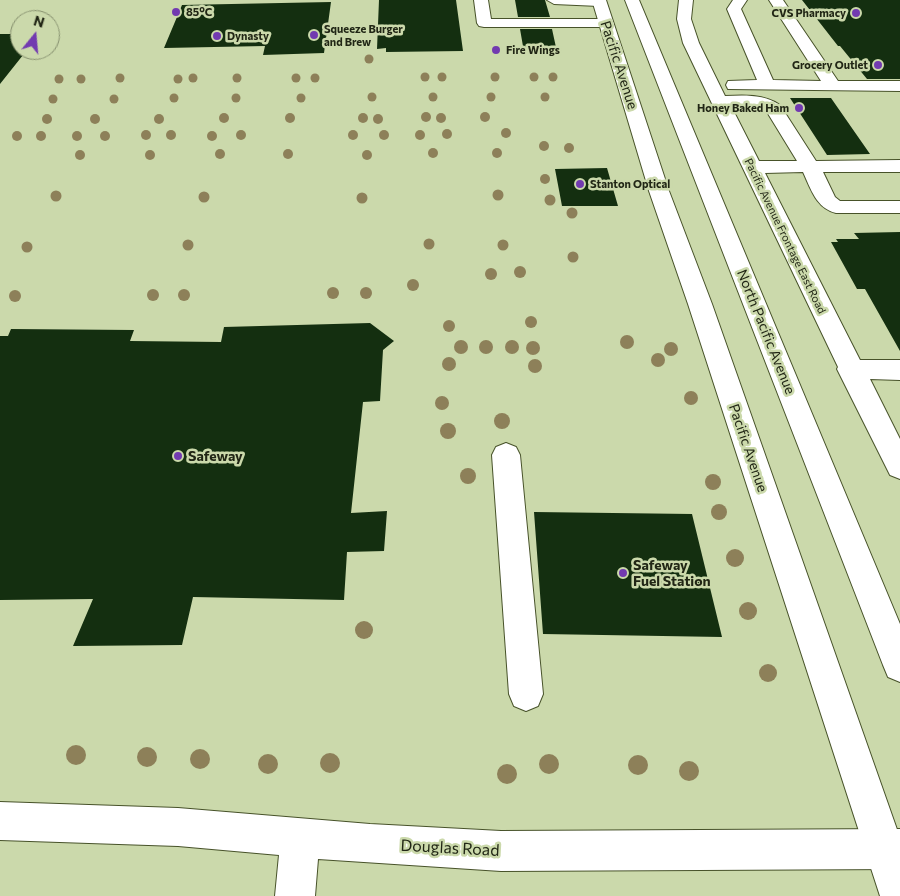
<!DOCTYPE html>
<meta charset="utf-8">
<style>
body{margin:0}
#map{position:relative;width:900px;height:896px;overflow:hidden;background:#cbd9ab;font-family:Commissioner,sans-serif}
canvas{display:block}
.north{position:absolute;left:10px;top:10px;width:50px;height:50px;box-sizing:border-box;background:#cbd9ab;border:1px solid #87916f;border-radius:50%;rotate:17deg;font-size:14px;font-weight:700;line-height:20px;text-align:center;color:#212615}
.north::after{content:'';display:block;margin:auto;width:18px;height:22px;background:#723ab0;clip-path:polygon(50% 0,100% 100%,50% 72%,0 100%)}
</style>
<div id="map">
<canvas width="900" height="896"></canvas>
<div class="north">N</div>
</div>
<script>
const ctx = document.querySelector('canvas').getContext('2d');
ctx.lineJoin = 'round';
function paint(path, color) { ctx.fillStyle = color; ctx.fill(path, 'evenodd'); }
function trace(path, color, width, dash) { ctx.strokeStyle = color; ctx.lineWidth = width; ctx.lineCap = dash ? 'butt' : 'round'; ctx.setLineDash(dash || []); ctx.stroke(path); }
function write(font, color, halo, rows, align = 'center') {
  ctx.font = font + ' Commissioner,sans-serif'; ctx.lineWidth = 5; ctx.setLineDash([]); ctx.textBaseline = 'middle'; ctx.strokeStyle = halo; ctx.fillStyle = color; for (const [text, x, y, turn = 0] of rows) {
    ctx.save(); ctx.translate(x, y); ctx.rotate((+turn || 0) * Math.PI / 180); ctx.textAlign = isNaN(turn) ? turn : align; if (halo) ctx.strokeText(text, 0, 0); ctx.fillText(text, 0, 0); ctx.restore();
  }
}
const building = new Path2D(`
 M379,0H456L463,51L386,52V48L377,49Z
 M515,0H545L550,17H518Z
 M802,0H900V79H867L840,46H838Z
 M331,2L324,53L263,55L265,46L164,48L182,5Z
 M520,29H552L557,52H524Z
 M20,31V50H27L0,84V34H11Z
 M790,98H831L870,154L827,155Z
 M607,168L618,206H562L555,169Z
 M900,232V351L865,289H857L831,242H838L836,239H859L854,233Z
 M370,323L394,341L383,350L380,401L363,402L351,513L387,511L384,551L347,552L344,600L193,597L182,645L73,646L93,599L0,600V336H8L11,329L134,330L130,341L221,342L224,327Z
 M534,512L692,514L722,637L543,634Z`);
const minor = new Path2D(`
 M474,0H488L491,19H606L611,20L613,23L611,26L606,27H484L479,26L477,23Z
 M547,0H605L606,2L604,5L599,6L554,4Z
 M679,0H693L691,19L699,43L725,96C744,95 764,94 780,105L816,161L900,160V172H823L835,197L840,201H900V213H836C816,208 811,189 803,172L765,173L860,360H900V380L870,379L900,439V479L890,475L837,369L838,367L683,43L677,19ZM731,106H756L767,112L797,161H759Z
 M733,0H747L741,9L773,80L821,81L769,0H783L838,81H900V91L728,89L726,85L728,81L757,80L727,9Z
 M506,443L516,447L520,455L543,694L538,706L526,711L514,706L509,694L492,455L496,447Z
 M0,802L178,808L370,824L501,831L900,829V869L501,871L318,859L315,896H275L279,855L178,846L0,840Z`);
const major = new Path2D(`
 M592,0H606L669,191L712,304L900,838V896H880L688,304L649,191Z
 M625,0H639L900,624V682L888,677L883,665Z`);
const trees = [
 [369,59,4.5],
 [425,77,4.5],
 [442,77,4.5],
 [495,77,4.5],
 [534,77,4.5],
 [553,77,4.5],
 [120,78,4.5],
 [193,78,4.5],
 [237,78,4.5],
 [296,78,4.5],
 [315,78,4.5],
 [59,79,4.5],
 [81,79,4.5],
 [178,79,4.5],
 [372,97,4.5],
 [433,97,4.5],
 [491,97,4.5],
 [545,97,4.5],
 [174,98,4.5],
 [236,98,4.5],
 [301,98,4.5],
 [53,99,4.5],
 [114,99,4.5],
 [426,117,5],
 [485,117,5],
 [224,118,5],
 [290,118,5],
 [363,118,5],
 [441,118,5],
 [47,119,5],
 [95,119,5],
 [159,119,5],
 [378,119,5],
 [506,133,5],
 [447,134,5],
 [146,135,5],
 [171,135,5],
 [241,135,5],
 [353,135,5],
 [384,135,5],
 [420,135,5],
 [17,136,5],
 [41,136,5],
 [77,136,5],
 [105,136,5],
 [212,136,5],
 [544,146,5],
 [569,148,5],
 [433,153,5],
 [497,153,5],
 [220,154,5],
 [288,154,5],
 [80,155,5],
 [150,155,5],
 [367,155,5],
 [545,179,5],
 [498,195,5.5],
 [56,196,5.5],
 [204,197,5.5],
 [362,198,5.5],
 [550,200,5.5],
 [572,213,5.5],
 [429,244,5.5],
 [188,245,5.5],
 [503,245,5.5],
 [27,247,5.5],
 [573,257,5.5],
 [520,272,6],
 [491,274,6],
 [413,285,6],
 [333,293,6],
 [366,293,6],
 [153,295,6],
 [184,295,6],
 [15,296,6],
 [531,322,6],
 [449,326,6],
 [627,342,7],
 [461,347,7],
 [486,347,7],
 [512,347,7],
 [533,348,7],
 [671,349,7],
 [658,360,7],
 [449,364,7],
 [535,366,7],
 [691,398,7],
 [442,403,7],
 [502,421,8],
 [448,431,8],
 [468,476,8],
 [713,482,8],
 [719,512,8],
 [735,558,9],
 [748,611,9],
 [364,630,9],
 [768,673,9],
 [76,755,10],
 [147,757,10],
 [200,759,10],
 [330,763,10],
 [268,764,10],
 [549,764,10],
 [638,765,10],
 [689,771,10],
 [507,774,10]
];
const markers = [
 [176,12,5,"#723ab0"],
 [856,13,5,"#723ab0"],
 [314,35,5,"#723ab0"],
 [217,36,5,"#723ab0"],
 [496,50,5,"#723ab0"],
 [878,65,5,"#723ab0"],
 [799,108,5,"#723ab0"],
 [580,184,5,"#723ab0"],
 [178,456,5,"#723ab0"],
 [623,573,5,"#723ab0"]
];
const farPoinames = [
 ["85°C",186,12],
 ["CVS Pharmacy",846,13,"right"],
 ["Squeeze Burger",324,29],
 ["and Brew",324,42],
 ["Dynasty",227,36],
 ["Fire Wings",506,50],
 ["Grocery Outlet",868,65,"right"],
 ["Honey Baked Ham",789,108,"right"],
 ["Stanton Optical",590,184]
];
const farStreetnames = [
 ["Pacific Avenue Frontage East Road",785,236,64]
];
const streetNames = [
 ["Pacific Avenue",619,65,72],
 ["North Pacific Avenue",766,332,68],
 ["Pacific Avenue",748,448,71]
];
const poiNames = [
 ["Safeway",188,456],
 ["Safeway",633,565],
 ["Fuel Station",633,581]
];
const nearStreetnames = [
 ["Douglas Road",450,848,3]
];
paint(building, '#142f10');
trace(minor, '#475229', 2);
trace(major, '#475229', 2);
paint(minor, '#fff');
paint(major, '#fff');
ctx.fillStyle = '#8d8059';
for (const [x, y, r] of trees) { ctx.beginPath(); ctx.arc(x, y, r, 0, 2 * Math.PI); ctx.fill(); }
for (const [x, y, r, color] of markers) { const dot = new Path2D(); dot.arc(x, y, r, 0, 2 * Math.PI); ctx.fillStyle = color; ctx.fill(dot); trace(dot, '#cbd9ab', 2); }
write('bold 11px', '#212615', '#cbd9ab', farPoinames, 'left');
write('11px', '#212615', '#cbd9ab', farStreetnames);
write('14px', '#212615', '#cbd9ab', streetNames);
write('bold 14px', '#212615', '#cbd9ab', poiNames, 'left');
write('16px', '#212615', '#cbd9ab', nearStreetnames);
</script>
